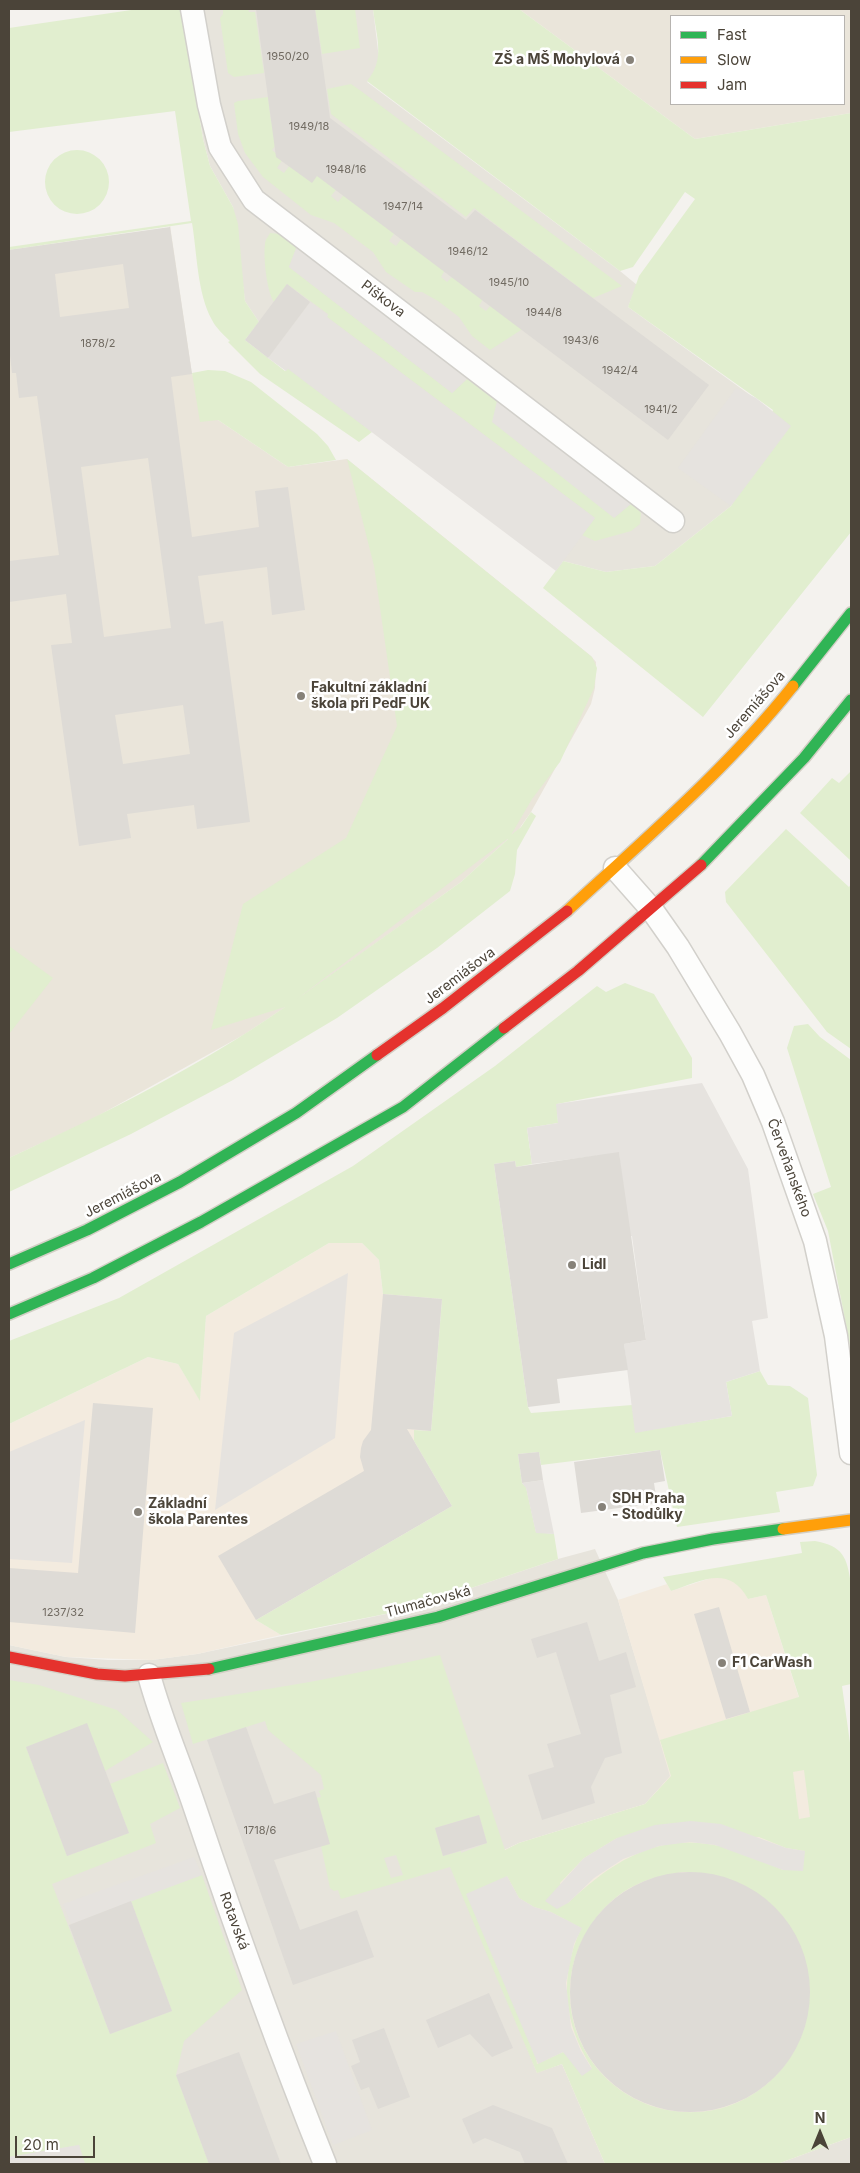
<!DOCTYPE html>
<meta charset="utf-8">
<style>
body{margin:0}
#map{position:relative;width:860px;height:2173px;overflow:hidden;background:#f4f2ee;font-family:Inter,sans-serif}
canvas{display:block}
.frame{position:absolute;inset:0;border:10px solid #4b4439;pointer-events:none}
.legend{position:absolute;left:670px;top:15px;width:175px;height:90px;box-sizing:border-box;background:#fff;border:1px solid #b7b4b0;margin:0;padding:6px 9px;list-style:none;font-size:15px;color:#4b4439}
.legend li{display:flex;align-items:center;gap:10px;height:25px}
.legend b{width:25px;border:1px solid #b7b4b0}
.north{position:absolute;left:795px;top:2108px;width:50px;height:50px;-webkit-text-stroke:4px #fff;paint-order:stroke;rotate:0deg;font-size:14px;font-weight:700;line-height:20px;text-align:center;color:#4b4439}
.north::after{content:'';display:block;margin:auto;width:18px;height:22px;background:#4b4439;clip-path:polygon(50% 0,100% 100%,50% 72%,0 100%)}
.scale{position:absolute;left:15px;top:2136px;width:80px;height:22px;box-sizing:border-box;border:2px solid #4b4439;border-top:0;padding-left:6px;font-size:15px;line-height:18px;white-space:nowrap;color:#4b4439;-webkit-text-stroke:4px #fff;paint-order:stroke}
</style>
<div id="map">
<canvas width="860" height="2173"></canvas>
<div class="frame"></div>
<ul class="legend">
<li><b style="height:6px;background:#30b455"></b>Fast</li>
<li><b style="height:6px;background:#ff9f0a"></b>Slow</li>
<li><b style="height:6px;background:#e5322d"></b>Jam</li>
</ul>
<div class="north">N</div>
<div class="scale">20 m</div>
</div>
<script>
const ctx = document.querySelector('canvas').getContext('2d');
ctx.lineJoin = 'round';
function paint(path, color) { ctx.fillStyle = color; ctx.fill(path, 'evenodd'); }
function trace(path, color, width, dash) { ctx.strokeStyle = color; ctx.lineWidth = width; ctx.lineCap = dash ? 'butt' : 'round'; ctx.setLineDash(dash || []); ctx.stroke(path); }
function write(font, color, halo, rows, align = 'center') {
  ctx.font = font + ' Inter,sans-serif'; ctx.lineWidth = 5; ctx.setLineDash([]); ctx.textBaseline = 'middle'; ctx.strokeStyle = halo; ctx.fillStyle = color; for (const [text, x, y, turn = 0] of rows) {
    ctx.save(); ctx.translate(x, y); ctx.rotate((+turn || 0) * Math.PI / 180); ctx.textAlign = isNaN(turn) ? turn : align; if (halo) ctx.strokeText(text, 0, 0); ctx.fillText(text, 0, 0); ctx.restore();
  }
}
const residential = new Path2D(`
 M182,9H373L379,59L376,71L367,82L620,271L637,285L628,307L764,405L731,506L655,566L606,572L563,561L382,427L371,432L245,340L259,322L245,301L233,207L210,166L203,139Z
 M595,1549L618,1600L671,1776L645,1804L519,1843L504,1850L537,2072L562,2064L605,2164H9V1645L66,1657L108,1660H152L197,1654L405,1610L558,1559Z
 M851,2137V2164H777Z`);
const commercial = new Path2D(`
 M329,1243H362L379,1260L383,1294L442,1299L431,1431L414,1430V1441L452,1506L256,1620L281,1635L197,1654L152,1660L66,1657L9,1645V1424L148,1357L178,1364L200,1400L206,1316Z
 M717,1576L731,1580L742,1587L748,1599L766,1595L807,1723L851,2137L777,2164H605L562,2064L537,2073L494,1968L504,1850L519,1843L645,1804L670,1776L618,1600L667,1584L671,1591Z`);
const education = new Path2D(`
 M519,9H851V113L695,139ZM671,16H844V104H671Z
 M170,225L192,374L218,420L288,467L347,459L591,656L596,662L595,688L591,704L531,812L519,829L461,882L308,992L245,1034L87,1122L9,1158V250L169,228Z`);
const green = new Path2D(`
 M138,9H182L203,139L210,166L233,207L238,224L245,301L259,322L245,340L285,371L288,368L372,432L359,442L276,385L260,374L228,342L230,341C223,334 216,328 212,320C197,293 197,252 192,223L9,250V247L191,221L175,111L9,132V28Z
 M223,9H248L249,12H255L264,73L234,77L228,73L220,18L223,14Z
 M315,9H355L360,48L322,54Z
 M373,9H519L695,139L851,113V532L703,717L543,588L563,561L606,572L655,566L731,506L773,410L628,307L639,276L695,199L685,192L633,267L620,271L367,81C386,59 376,36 373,9Z
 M351,84L361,91L622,286L593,298L474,208L466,217L331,114L327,89Z
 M268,97L271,122L282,121L290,127L272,150L283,159L277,168L284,173L290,165L317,173L339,186L331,196L338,202L348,190L396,231L389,241L396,246L405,234L445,270L441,277L447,282L453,276L483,299L479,306L486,311L491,305L522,329L521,330L490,350L472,336L459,317L438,301L422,292H415L386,272L373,252L334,223L311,215L263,177L245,153L238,134L234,103L238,101Z
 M45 182a32 32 0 1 1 64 0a32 32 0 1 1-64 0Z
 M270,233L280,234L297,246L289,267L452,393L467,379L497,401L615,517L632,503L641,513L640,524L631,531L595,541L582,535L595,518L327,317L328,314L287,284L274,302C267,292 263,257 265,244C265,240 268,237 270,233Z
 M208,370L225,371L251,382L317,434L328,446L336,460L288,467L218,420L200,422L192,373Z
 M347,459L592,657L597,668L594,688L560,762L532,799L511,835L521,827L531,812L536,816L517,850L515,874L510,891L437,948L337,1018L233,1080L131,1134L9,1192V1158C104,1114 199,1067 285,1007L211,1030L243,904L346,838L397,726L374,566ZM508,839L461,882L297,999L507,839Z
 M851,771V861L800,813L832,778L839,783Z
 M786,829L849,887L851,884V1049L827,1032L726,902L725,892Z
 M9,946L53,978L9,1034Z
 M625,983L654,994L692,1058V1078L557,1104L558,1123L527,1128L532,1164L516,1167L515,1161L494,1164L528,1407L531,1413L632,1405L636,1432L732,1416L726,1382L760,1371L768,1385L790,1386L808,1398L817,1475L813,1486L776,1492L780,1512L677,1527L660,1450L541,1465L539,1452L518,1454L522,1483L526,1487L536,1532L554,1534L558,1559L405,1610L281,1635L256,1620L452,1506L414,1441V1430L431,1431L442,1299L383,1294L379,1260L362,1243H329L206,1316L200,1401L178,1364L148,1357L9,1424V1341L119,1298L353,1166L495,1066L597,986L606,992Z
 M808,1024L820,1037L851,1060V1351L828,1231L813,1194L831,1187L787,1048L794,1026Z
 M815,1541C843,1546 847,1557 851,1584V1684L842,1686L851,1750V2137L777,2164H605L562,2064L537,2073L450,1867L341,1899L338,1890L334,1891L330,1888L311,1799L321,1797L319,1791L324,1789L321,1775L268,1730L265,1721L193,1744L181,1703C268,1690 354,1675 440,1655L505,1850L519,1843L645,1804L671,1776L660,1740L799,1697L766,1595L748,1599C729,1564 701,1581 671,1591L663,1577L802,1553L800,1542ZM804,1770L810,1817L799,1819L793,1772ZM479,1815L487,1843L461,1853V1851L443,1856L435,1828ZM759,1837L786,1848L805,1851L783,1870C761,1861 737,1849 714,1845C655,1833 609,1864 568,1903L560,1883L584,1858L617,1838ZM396,1855L403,1875L391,1878L384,1858ZM683,1872C741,1875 786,1900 804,1958C816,1996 807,2040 780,2071C759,2095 730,2110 698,2112C597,2117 535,2008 591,1925C602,1908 618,1893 636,1885C651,1877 667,1875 683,1872ZM507,1876L519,1898L534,1907L551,1912L581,1928C559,1977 563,2023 592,2068L563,2052L537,2064Z
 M9,1680L39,1685L117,1710L153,1742L105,1771L87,1724L26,1747L67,1856L129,1833L110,1784L163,1763L180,1808L150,1824L156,1843L52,1884L110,2034L172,2011L131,1901L202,1875L242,1990L184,2041L176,2075L209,2164H85L79,2145L9,2157Z`);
const parking = new Path2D(`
 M297,246L467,379L632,503L614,518L492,422L497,401L467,379L452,393L289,267Z
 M310,302L328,315L327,317L595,518L556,571L288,369L286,371L268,358Z
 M736,388L756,398L791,426L731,506L678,468Z
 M702,1083L748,1169L768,1318L752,1321L760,1371L726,1382L732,1416L635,1433L624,1344L646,1340L632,1236H629L619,1153L532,1164L527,1128L558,1123L556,1104Z
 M348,1273L335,1438L215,1510L234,1333Z
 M85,1420L72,1563L9,1559V1452Z
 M543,1480L554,1534L536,1533L526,1488L522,1483Z
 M691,1821L721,1824L786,1848L805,1851L803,1871L783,1870L715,1845L690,1842L659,1846L623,1859L594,1878L568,1903L557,1909L545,1901L584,1858L617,1838L655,1825Z
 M194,1857L202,1875L71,1924L63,1904Z
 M507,1876L519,1898L534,1907L551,1912L582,1928L574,1944L566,1983L571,2027L581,2051L592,2069L582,2076L563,2052L538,2064L466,1894Z
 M336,2031L372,2130L333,2145L296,2044Z
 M79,2145L85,2164H9V2157Z`);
const building = new Path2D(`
 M256,9H315L330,118L466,220L475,210L709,385L668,440L317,176L312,183L276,157Z
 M170,227L192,374L171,377L192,537L259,527L255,491L288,487L305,610L272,615L267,567L198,576L205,624L223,621L250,822L197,829L194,805L127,814L131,838L79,846L51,645L72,643L66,594L9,602V561L59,555L37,396L19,398L16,373H12L9,347V250ZM123,264L129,308L60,317L55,274ZM148,458L171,628L104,637L81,467ZM183,705L190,754L123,764L115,715Z
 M287,284L310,302L268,358L245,340Z
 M619,1152L646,1340L624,1344L628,1370L557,1379L560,1403L528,1407L494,1164L515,1161L516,1167Z
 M383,1294L442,1299L431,1431L407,1429L452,1506L256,1620L218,1556L364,1471L360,1457L361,1448L363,1441L371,1430Z
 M93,1403L153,1408L135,1633L9,1622V1568L78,1573Z
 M660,1450L665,1481L654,1483L657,1503L581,1513L574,1462Z
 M539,1452L543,1480L522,1483L518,1454Z
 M719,1607L750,1712L726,1719L694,1614Z
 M587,1622L599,1661L626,1652L636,1687L610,1695L622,1753L605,1758L591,1787L595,1803L542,1820L528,1775L554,1767L547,1744L581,1734L556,1652L537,1658L531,1639Z
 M87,1723L129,1833L67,1856L26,1747Z
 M246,1727L274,1804L315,1791L330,1844L274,1860L300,1930L357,1910L374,1957L293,1985L207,1740Z
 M479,1815L487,1843L443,1856L435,1828Z
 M570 1992a120 120 0 1 1 240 0a120 120 0 1 1-240 0Z
 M131,1901L172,2011L110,2034L69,1925Z
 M489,1993L513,2048L492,2057L470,2034L438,2048L426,2020Z
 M384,2028L410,2097L378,2109L369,2087L361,2090L351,2066L360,2062L352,2040Z
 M239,2052L281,2164H209L176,2075Z
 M493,2105L552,2128L568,2164H525L520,2152L485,2138L473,2144L462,2119Z`);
const street = new Path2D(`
 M192,9L209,105L220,147L254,200L673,521
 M615,868L652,910L678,947L730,1033L753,1075L773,1122L815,1241L836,1336L851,1453
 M149,1675C161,1720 180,1763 195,1808C235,1927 278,2047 325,2164`);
const fast = new Path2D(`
 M793,686L851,613
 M701,865L804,758L851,700
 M9,1264L87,1230L180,1182L296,1113L377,1055
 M9,1314L93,1278L201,1222L403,1107L504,1028
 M209,1669L438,1617L643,1553L713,1539L783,1529`);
const slow = new Path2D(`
 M567,911C645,839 727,769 793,686
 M783,1529L851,1520`);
const jam = new Path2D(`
 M504,1028L578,971L701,865
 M377,1055L443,1008L567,911
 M9,1657L97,1674L125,1676L209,1669`);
const markers = [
 [630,60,5,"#868178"],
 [301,696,5,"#868178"],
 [572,1265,5,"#868178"],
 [602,1507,5,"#868178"],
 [138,1512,5,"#868178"],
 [722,1663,5,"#868178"]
];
const numberNames = [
 ["1950/20",288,57],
 ["1949/18",309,127],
 ["1948/16",346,170],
 ["1947/14",403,207],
 ["1946/12",468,252],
 ["1945/10",509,283],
 ["1944/8",544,313],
 ["1943/6",581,341],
 ["1878/2",98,344],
 ["1942/4",620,371],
 ["1941/2",661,410],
 ["1237/32",63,1613],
 ["1718/6",260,1831]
];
const poiNames = [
 ["ZŠ a MŠ Mohylová",620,60,"right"],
 ["Fakultní základní",311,688],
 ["škola při PedF UK",311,704],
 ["Lidl",582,1265],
 ["SDH Praha",612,1499],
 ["- Stodůlky",612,1515],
 ["Základní",148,1504],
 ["škola Parentes",148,1520],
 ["F1 CarWash",732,1663]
];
const streetNames = [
 ["Píškova",383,299,37],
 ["Jeremiášova",755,705,-49],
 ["Jeremiášova",460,976,-37],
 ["Červeňanského",789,1168,70],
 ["Jeremiášova",123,1195,-27],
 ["Tlumačovská",428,1602,-15],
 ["Rotavská",234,1921,70]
];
paint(residential, '#e7e4dc');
paint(commercial, '#f3ebdf');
paint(education, '#eae5da');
paint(green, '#e1eecf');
paint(parking, '#e6e3df');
paint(building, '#dedbd6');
trace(street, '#d2d0cb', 25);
trace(fast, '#d3cfc5', 14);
trace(slow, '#d3cfc5', 14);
trace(jam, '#d3cfc5', 14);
trace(street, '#fdfdfc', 22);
trace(fast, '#30b455', 11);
trace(slow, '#ff9f0a', 11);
trace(jam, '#e5322d', 11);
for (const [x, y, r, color] of markers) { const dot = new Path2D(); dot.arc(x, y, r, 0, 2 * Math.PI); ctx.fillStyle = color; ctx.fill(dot); trace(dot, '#fff', 2); }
write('11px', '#706a61', null, numberNames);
write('bold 14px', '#4b4439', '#fff', poiNames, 'left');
write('14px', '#4b4439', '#fff', streetNames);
</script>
